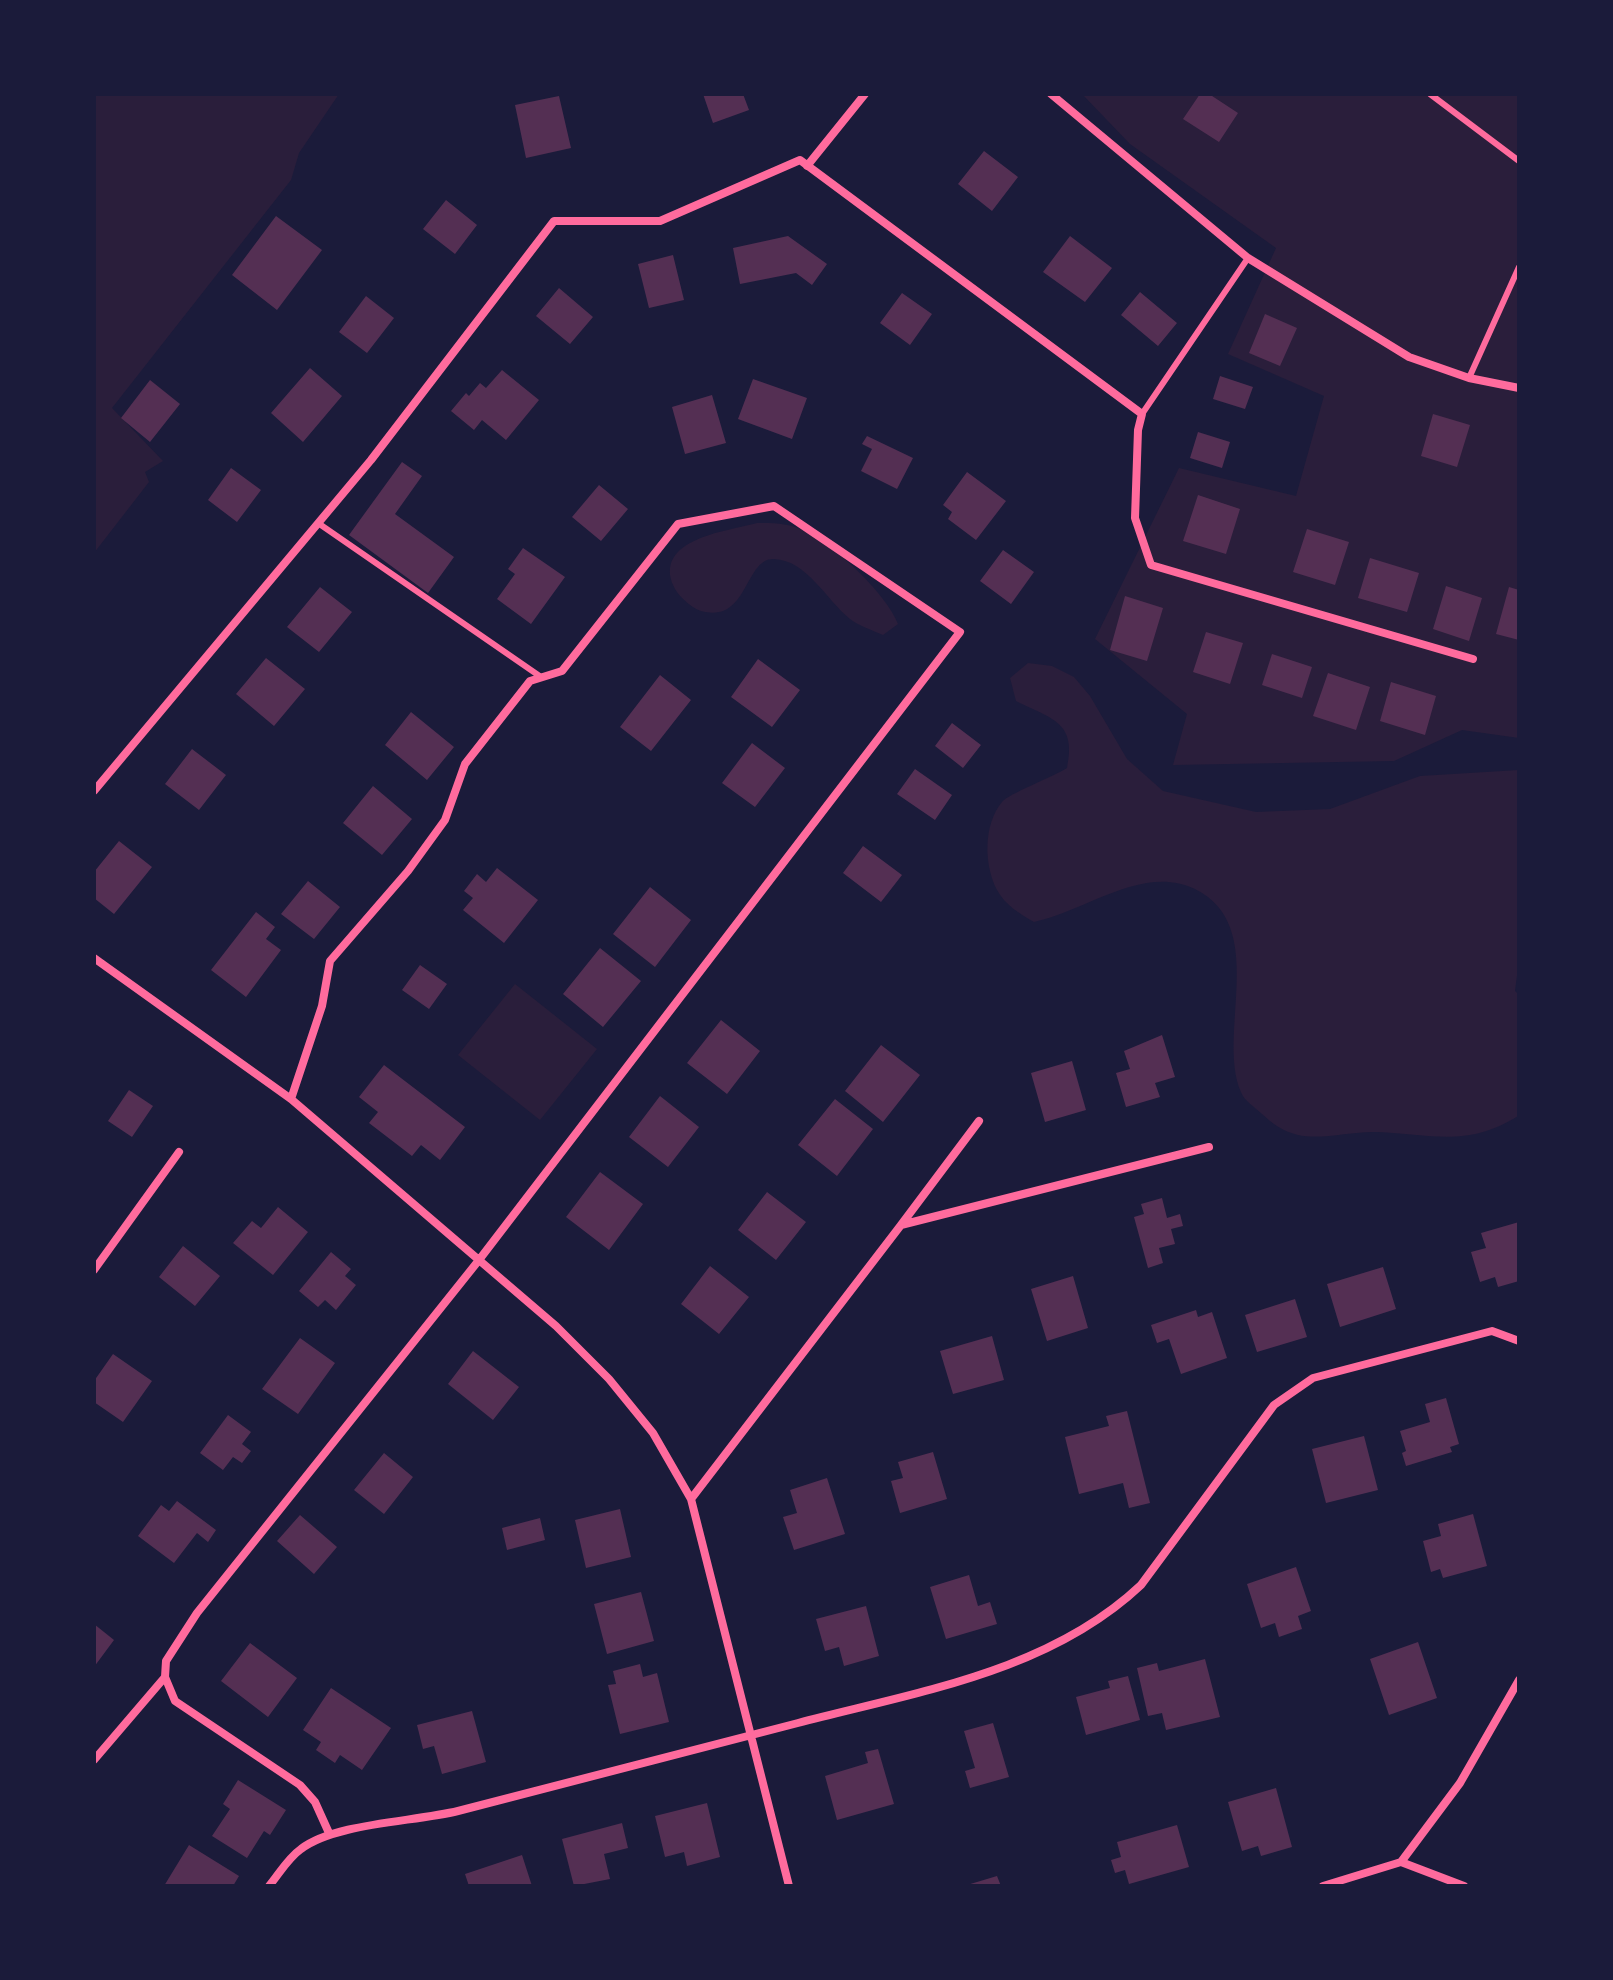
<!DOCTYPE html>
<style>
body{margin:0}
#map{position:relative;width:1613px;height:1980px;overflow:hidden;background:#1b1b3a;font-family:"Sofia Sans Condensed",sans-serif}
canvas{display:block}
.frame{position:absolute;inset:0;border:96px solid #1b1b3a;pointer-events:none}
</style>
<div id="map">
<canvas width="1613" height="1980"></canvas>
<div class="frame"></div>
</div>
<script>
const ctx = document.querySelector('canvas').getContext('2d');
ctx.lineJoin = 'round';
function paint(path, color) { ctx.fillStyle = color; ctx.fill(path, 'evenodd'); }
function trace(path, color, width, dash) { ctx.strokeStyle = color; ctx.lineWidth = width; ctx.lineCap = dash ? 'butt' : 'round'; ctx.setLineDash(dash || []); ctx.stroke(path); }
const green = new Path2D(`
 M94,94H339L299,153L291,180L112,408L163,461L145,472L149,482L94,553Z
 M1082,94H1519V738L1462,730L1394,761L1173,765L1187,714L1095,639L1179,468L1296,496L1324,396L1228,354L1276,248L1130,144Z
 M757,523C773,523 786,523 800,529C831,541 887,594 898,624L883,635C872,630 859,626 850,619C827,601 807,560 774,559C744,558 749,624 701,611C692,608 678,596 674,587C652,539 728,531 757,523Z
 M1028,663L1052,666L1074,677L1090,696L1127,759L1163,791L1256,812L1330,809L1420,776L1519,770V960L1515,991L1519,995L1518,1116C1467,1148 1432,1134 1377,1132C1352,1131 1322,1140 1298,1135C1282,1131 1273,1124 1262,1114C1255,1107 1244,1101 1241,1092C1216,1034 1270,926 1195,889C1143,864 1086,911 1034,922C1020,914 1005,905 997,890C984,865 983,825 1002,802C1008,794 1053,777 1067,768C1077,722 1052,719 1016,701L1010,678Z
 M515,984L597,1049L540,1120L458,1055Z`);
const building = new Path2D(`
 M703,94H743L749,110L713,123Z
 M1200,94H1209L1238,113L1219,142L1183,119Z
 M559,96L571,148L526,158L515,105Z
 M984,151L1018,177L992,211L958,184Z
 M446,200L477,225L455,254L423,229Z
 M276,216L322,250L277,310L232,275Z
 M788,236L827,264L812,285L796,273L740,284L733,248Z
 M1070,236L1112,268L1085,302L1043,272Z
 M673,255L684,300L649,308L638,264Z
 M559,288L593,317L570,344L536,316Z
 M1140,292L1177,323L1158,346L1121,315Z
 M902,293L932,314L910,345L880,323Z
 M366,296L394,318L367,353L339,332Z
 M1265,314L1297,328L1280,366L1249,353Z
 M310,368L342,396L303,442L271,413Z
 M502,370L539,400L506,440L482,420L474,430L451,411L466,393L469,396L480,383L486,388Z
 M1220,376L1253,387L1245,409L1213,399Z
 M753,379L807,398L792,439L738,419Z
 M150,380L180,404L150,442L121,418Z
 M712,395L726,443L685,454L672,407Z
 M1433,414L1470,425L1457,467L1421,456Z
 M1198,432L1230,442L1222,468L1190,458Z
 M867,436L913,458L897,489L861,471L872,449L862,444Z
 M402,462L422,476L395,514L454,557L428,593L349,535Z
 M231,468L261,490L237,522L208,500Z
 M967,472L1006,501L976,540L948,519L952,512L943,505Z
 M599,485L628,509L601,541L572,517Z
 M1198,495L1240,509L1226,554L1183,541Z
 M1307,529L1349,542L1335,585L1293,572Z
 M523,548L565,577L531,624L497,599L515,574L508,569Z
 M1003,550L1034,572L1011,604L980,581Z
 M1370,558L1419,573L1407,612L1358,598Z
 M1446,586L1482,598L1469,641L1433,629Z
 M320,587L352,612L319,652L287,627Z
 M1509,587L1519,590V640L1496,634Z
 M1125,596L1163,608L1147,661L1110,650Z
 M1206,632L1243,643L1230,684L1193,672Z
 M1272,654L1312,667L1302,698L1262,685Z
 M266,658L305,689L274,726L236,694Z
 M758,659L800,690L772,727L731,697Z
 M1328,673L1370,687L1356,730L1313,716Z
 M660,675L691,700L651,751L620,727Z
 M1391,682L1436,696L1425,735L1380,721Z
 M411,712L454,747L427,780L385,745Z
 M952,723L981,745L963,768L935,746Z
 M752,743L785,768L755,807L722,783Z
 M192,749L226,775L199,810L165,784Z
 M915,769L952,795L935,820L897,794Z
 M373,786L412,819L382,855L343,823Z
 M119,841L152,867L114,914L94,898V872Z
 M863,846L902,875L881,902L843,873Z
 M497,868L538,900L504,943L463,910L473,898L464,891L477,874L486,882Z
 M308,881L340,907L314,939L281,914Z
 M650,887L691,920L655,967L613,934Z
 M256,912L275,927L266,939L281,950L246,997L211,970Z
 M600,948L641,981L603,1027L563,994Z
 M420,965L447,984L429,1009L402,990Z
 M721,1020L760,1051L727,1094L687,1063Z
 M1162,1035L1175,1077L1155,1083L1160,1097L1126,1107L1116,1073L1130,1069L1124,1051Z
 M881,1045L920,1075L883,1122L845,1091Z
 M1072,1061L1086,1110L1045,1122L1031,1073Z
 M384,1065L465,1127L440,1160L421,1145L412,1156L369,1123L378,1112L359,1097Z
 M129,1090L153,1106L132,1137L108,1121Z
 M660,1096L699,1127L668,1167L629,1137Z
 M835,1099L873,1129L837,1176L798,1145Z
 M600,1172L643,1204L609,1250L566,1217Z
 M767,1192L806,1222L776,1260L738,1230Z
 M1162,1198L1167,1218L1180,1214L1183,1226L1171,1229L1175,1244L1159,1248L1163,1263L1148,1268L1134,1217L1144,1214L1141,1204Z
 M278,1207L308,1232L273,1275L233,1243L252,1221L261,1228Z
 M1519,1222V1281L1498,1287L1495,1277L1480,1282L1471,1252L1486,1248L1481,1233Z
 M183,1246L220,1276L195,1306L159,1277Z
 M331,1252L351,1269L345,1276L356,1285L336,1310L325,1300L318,1307L299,1291Z
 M710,1266L749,1297L719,1334L681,1304Z
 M1383,1267L1396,1309L1340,1327L1327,1284Z
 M1073,1276L1088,1328L1047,1341L1031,1289Z
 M1295,1299L1307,1337L1257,1352L1245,1315Z
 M1196,1310L1198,1317L1212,1312L1227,1358L1181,1374L1169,1339L1157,1343L1151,1325Z
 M992,1336L1004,1380L953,1394L940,1351Z
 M300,1338L335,1363L298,1414L262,1389Z
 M473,1351L519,1387L493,1420L448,1384Z
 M113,1354L152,1381L123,1422L94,1402V1381Z
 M1446,1398L1459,1444L1450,1447L1452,1452L1406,1466L1402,1453L1406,1451L1400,1431L1430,1422L1425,1404Z
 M1127,1411L1150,1503L1129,1508L1123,1483L1079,1494L1065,1437L1109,1426L1106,1416Z
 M228,1415L251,1432L242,1444L251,1451L242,1463L233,1457L223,1470L200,1453Z
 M1364,1436L1378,1490L1326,1503L1312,1449Z
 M933,1452L947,1499L900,1513L891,1481L903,1478L898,1462Z
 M384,1453L413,1477L384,1514L354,1490Z
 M827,1478L845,1534L794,1550L783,1517L797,1513L790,1490Z
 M177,1501L216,1530L208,1542L197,1533L174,1563L138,1536L161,1505L169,1511Z
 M620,1509L631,1557L586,1568L575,1520Z
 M1473,1514L1487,1566L1443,1578L1440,1569L1431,1572L1423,1541L1441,1536L1438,1524Z
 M300,1515L337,1547L314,1574L277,1541Z
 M540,1518L545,1540L507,1550L502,1528Z
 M1296,1567L1311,1611L1298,1616L1302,1629L1279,1637L1275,1623L1261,1628L1247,1584Z
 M969,1575L978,1606L990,1602L997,1624L946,1639L930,1587Z
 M641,1592L654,1641L607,1654L594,1604Z
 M866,1606L879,1656L844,1666L839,1647L825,1651L816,1619Z
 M94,1624L114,1640L94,1667Z
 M1418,1642L1437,1698L1389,1715L1370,1659Z
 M250,1643L297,1678L268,1717L221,1681Z
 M1205,1659L1220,1717L1166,1730L1162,1713L1148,1716L1137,1668L1157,1663L1159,1671Z
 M640,1664L643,1677L657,1673L669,1722L620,1734L608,1685L616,1684L613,1671Z
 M1128,1676L1140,1720L1086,1735L1076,1697L1110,1688L1108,1681Z
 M331,1688L391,1728L362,1770L340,1755L335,1763L316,1750L321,1742L303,1730Z
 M472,1711L486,1762L442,1774L434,1746L423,1749L417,1725Z
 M993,1723L1009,1777L970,1788L965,1771L975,1768L964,1731Z
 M878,1749L894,1804L837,1820L825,1776L868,1763L865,1752Z
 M238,1780L286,1810L270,1835L264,1831L247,1858L212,1836L230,1809L223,1804Z
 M1276,1788L1292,1847L1261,1856L1258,1846L1242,1851L1228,1802Z
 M707,1803L720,1857L687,1866L684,1852L665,1857L655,1816Z
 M622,1823L628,1848L604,1854L610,1879L574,1886L562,1839Z
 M1177,1825L1189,1867L1129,1884L1125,1870L1115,1873L1111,1860L1121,1857L1117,1842Z
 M189,1845L239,1876L233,1886H164Z
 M522,1855L532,1886H469L465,1874Z
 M997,1876L1001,1886H967V1885Z`);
const service = new Path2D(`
 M1430,94L1519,161
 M1469,378L1519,267
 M1142,414L1248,258
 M318,523L541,677`);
const minor = new Path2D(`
 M1051,94L1248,258L1409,357L1469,378L1519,388
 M807,166L865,94
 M94,791L371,460L554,221H660L800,160L1142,414L1138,430L1135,518L1151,565L1473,659
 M94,958L291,1099L556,1326L609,1379L653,1433L691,1499L789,1886
 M901,1225L979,1121
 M94,1270L179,1152
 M691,1499L901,1225L1209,1147
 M165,1677L175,1701L300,1785L315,1802L329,1833
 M94,1760L165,1677L166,1661L197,1613L479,1260L960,632L774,506L678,524L562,671L530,681L465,764L445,820L408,871L330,961L322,1006L291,1099
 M1401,1862L1460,1783L1519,1680
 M269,1886C279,1874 288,1858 301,1849C335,1823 413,1822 458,1811C571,1782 684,1753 798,1723C916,1692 1049,1672 1141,1585L1274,1405L1313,1378L1492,1331L1519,1341
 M1323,1886L1401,1862L1464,1886`);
paint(green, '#2a1e3b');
paint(building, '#542f53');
trace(service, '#ff6b9d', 6);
trace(minor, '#ff6b9d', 8);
</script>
